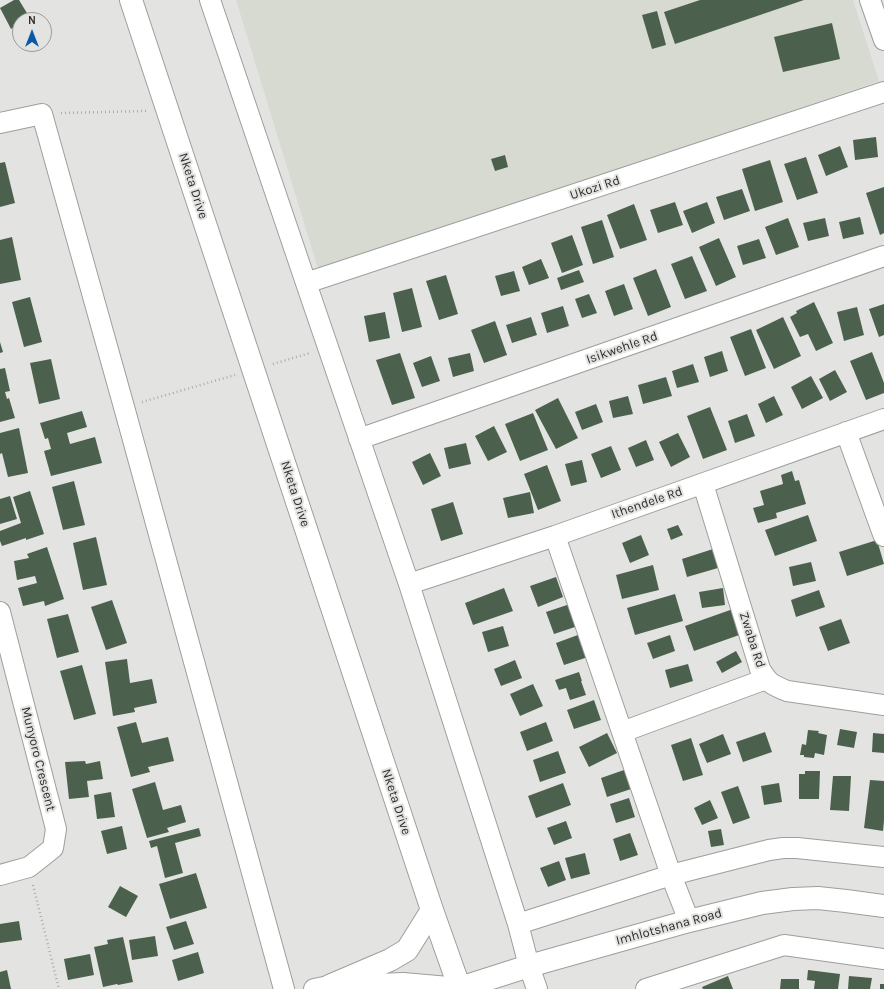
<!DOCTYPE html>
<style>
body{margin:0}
#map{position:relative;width:884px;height:989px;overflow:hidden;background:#e3e4e1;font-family:Karla,sans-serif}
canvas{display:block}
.north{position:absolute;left:12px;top:12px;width:40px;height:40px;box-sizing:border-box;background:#e3e4e1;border:1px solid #9a9b99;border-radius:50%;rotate:0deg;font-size:11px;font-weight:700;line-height:16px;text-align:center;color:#2d2d2c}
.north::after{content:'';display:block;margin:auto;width:14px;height:18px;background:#0a59a8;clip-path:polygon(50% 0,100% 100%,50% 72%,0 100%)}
</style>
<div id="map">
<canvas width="884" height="989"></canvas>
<div class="north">N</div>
</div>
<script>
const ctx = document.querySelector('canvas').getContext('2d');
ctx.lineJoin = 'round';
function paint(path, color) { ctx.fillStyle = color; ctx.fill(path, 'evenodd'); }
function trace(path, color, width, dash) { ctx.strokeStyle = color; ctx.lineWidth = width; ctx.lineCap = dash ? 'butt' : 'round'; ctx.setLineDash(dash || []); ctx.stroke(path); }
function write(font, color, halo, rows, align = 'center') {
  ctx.font = font + ' Karla,sans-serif'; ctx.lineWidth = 4; ctx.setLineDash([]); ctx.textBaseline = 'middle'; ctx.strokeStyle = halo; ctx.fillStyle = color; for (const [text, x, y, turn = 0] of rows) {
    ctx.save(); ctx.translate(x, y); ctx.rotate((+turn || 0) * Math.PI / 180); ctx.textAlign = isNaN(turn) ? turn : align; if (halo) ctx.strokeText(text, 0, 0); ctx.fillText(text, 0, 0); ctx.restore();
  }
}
const built = new Path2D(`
 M236,0H853L879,81L319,272Z`);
const building = new Path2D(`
 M14,0H19L30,18L27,20H20V24L11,29L0,8Z
 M700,0H804L675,44L664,12Z
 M657,11L666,45L652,49L642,15Z
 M832,23L840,59L783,72L774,37Z
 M876,137L878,157L855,160L853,140Z
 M840,146L848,167L826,176L818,155Z
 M505,155L508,167L495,171L491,159Z
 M806,157L818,193L797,200L784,164Z
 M770,160L783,202L755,211L742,169Z
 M5,162L15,203L0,207V163Z
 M884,187V233L880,235L866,193Z
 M742,189L750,211L724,220L716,197Z
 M675,202L683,225L658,233L650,210Z
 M707,202L715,223L692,233L683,211Z
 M634,204L647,240L620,249L607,215Z
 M860,217L864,234L843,239L839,222Z
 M788,218L799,247L776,255L765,227Z
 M825,218L829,236L808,241L803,223Z
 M602,220L614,257L593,264L581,227Z
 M572,235L583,265L562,273L551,243Z
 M12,237L21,280L0,284V240Z
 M719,238L736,277L716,286L699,247Z
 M759,239L766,258L743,265L737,246Z
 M692,256L707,291L685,299L671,264Z
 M541,259L549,278L529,285L522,267Z
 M656,269L671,307L648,316L633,278Z
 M579,270L584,282L561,290L557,278Z
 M514,271L520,291L501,296L495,276Z
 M446,275L458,314L439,320L426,281Z
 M624,284L633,309L614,316L605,291Z
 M412,288L422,327L402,332L393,293Z
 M589,294L597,313L582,318L575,299Z
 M30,297L42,342L24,347L12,302Z
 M814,302L833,343L816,351L808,334L800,337L790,317L797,313L796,311Z
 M884,304V335L879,337L869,309Z
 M563,306L569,326L547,333L541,313Z
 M857,307L864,335L844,341L837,312Z
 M385,312L390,338L369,342L364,316Z
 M531,317L537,335L512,343L506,325Z
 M783,317L801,356L774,369L756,330Z
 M495,321L507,355L484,363L471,330Z
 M751,329L766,368L745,376L730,337Z
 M0,342L3,352L0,353Z
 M722,351L728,371L710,377L704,357Z
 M872,352L884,383V393L866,400L850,361Z
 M400,353L415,398L392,405L376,360Z
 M470,353L474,371L453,377L448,358Z
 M431,356L440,381L422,387L413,363Z
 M51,359L60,399L39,404L30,363Z
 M693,364L699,382L677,388L672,371Z
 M5,368L10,391L5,392L7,399L9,398L15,418L0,422V369Z
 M835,370L847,392L830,401L819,379Z
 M811,376L823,398L802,409L791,387Z
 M666,377L672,396L643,404L638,385Z
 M628,396L633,414L613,418L609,401Z
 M774,396L783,415L766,423L758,404Z
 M558,398L578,438L556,449L535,410Z
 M596,404L603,422L582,430L575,412Z
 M710,407L727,450L703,459L687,416Z
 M82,411L87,427L67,433L70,444L95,437L102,463L51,476L44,451L51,449L48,438L45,439L40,423Z
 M533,413L548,450L520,461L505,424Z
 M747,414L755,436L735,443L728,421Z
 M494,426L507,452L488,461L475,436Z
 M19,428L28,473L8,477L2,453L0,454V433Z
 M678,433L690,457L671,467L659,442Z
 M646,440L654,460L636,467L628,448Z
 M466,443L471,464L449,469L444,448Z
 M611,446L621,470L601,478L591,454Z
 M430,453L441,476L423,485L412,462Z
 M582,460L587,482L571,486L565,464Z
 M547,465L561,501L538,510L524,474Z
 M792,471L795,481L799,480L806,504L776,513L777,518L758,523L753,508L764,505L760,491L783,484L781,475Z
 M74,481L85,525L63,530L52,487Z
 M30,491L44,534L26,540V538L2,546L0,541V531L21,523L13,497Z
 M530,492L534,513L508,518L503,498Z
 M10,496L17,519L0,524V499Z
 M453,502L463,534L441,541L431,509Z
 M808,515L817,541L775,556L765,530Z
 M678,525L683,535L671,540L667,529Z
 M641,535L649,555L630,563L622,543Z
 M96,537L107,585L83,590L73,543Z
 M877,540L884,564L847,576L839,552Z
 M47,547L64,599L45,606L44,601L23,606L18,588L37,583L35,576L17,580L14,561L29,558L27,554Z
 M713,549L718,568L687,577L682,559Z
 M811,562L816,581L793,586L789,567Z
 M653,565L659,590L622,599L616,575Z
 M556,577L563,597L538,607L530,586Z
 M504,588L513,611L473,625L465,603Z
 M723,588L725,605L702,608L699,592Z
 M819,590L825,607L796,617L791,600Z
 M675,594L683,621L635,635L627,608Z
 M112,600L127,643L106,650L91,607Z
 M576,602L584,624L554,634L546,612Z
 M733,609L742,634L694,651L685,626Z
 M68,614L79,652L57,658L47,619Z
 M841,619L850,643L828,651L819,627Z
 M503,626L509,646L488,652L482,632Z
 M586,632L594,655L564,665L556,643Z
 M670,635L675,651L653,659L647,643Z
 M736,651L742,662L722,673L716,662Z
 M127,659L130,683L152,679L157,703L134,708L135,712L113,716L105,662Z
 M515,660L522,678L501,686L494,669Z
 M688,664L693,681L670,688L665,670Z
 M82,665L96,714L74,720L60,671Z
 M579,672L582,681H581L586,695L570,700L566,688L559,690L555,680Z
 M533,684L543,706L520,716L510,694Z
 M594,700L601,720L574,729L567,710Z
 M136,722L142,743L168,737L174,761L148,767L150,772L131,777L117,727Z
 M546,722L553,741L527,751L520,732Z
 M840,729L857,732L854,748L837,745Z
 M808,730L819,731L818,733L827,735L824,755L815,753L814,758L804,757V755H800L802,744L806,745Z
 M765,732L772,752L743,762L736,742Z
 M607,733L617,753L589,767L579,747Z
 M873,733L884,734V753L872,752Z
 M723,734L731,754L707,763L699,744Z
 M691,738L703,775L683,781L671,745Z
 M558,751L566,773L540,782L533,760Z
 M85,761L86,764L100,761L103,779L87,781L89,797L69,799L65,762Z
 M624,770L631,789L607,797L601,778Z
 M805,771H820L819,799H799V774H805Z
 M833,776H851L849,811L830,810Z
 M870,780L884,781V821L883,831L864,828Z
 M155,782L163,810L181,805L186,822L167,828L169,832L147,838L132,789Z
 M563,783L571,805L536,818L528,796Z
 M779,783L782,802L764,805L761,786Z
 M738,786L750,818L733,824L721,792Z
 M111,792L115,817L97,819L94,795Z
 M629,798L635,817L616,823L610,804Z
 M710,800L718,818L702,825L694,808Z
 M566,821L572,838L554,845L547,828Z
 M122,826L127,849L107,854L101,831Z
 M199,828L201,836L175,843L183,873L165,878L157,846L151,848L149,841Z
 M721,829L724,845L711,847L708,831Z
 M630,833L638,855L620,861L613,839Z
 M585,853L590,874L571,879L565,858Z
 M559,861L566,880L548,887L540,868Z
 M196,873L207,908L170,919L159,884Z
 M120,886L138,896L126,917L108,907Z
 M19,921L22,940L0,943V924Z
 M186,921L194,944L174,950L166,927Z
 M155,936L158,956L132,960L129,940Z
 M123,937L133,982L118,985L117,984L103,987L94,947L108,944L107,940Z
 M198,952L204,973L178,981L172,960Z
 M90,954L94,975L68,980L64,959Z
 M7,970L11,989H0V972Z
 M808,970L840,974L838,989H814L815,981L807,980Z
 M728,976L733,989H703L702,987Z
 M849,976L872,978L870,989H848Z
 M781,979H799V989H780Z
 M880,984H884V989H880Z`);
const path = new Path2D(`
 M61,113L146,111
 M273,364L310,353
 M142,402L235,375
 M33,885L59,989`);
const street = new Path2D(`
 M210,0L306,283L409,584L518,924L529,966L537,989
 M870,0L884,40
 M0,123L42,114L124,407L284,989
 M306,283L884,92
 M846,432L883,534L884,536
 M359,439L884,256
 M703,484L760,669C768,683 772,685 787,691L884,705
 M555,536L671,875L689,921
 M409,584L555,536L884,419
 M0,612L56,829L53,848L29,867L0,875
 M622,732L766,679
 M518,924L671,875L769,850L783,848H797L884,857
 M314,989L329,986L403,983L460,988
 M646,989L784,945L884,959`);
const secondary = new Path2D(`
 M131,0L432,910L460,989
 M329,986L390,960L407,950L432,910
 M460,988L529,966L689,921L762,903L793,899L818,898L846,901L884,906`);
const streetNames = [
 ["Nketa Drive",193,186,72],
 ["Ukozi Rd",595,188,-18],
 ["Isikwehle Rd",622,348,-19],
 ["Nketa Drive",295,494,72],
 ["Ithendele Rd",647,503,-19],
 ["Zwaba Rd",752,640,72],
 ["Munyoro Crescent",38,759,76],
 ["Nketa Drive",396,802,72],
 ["Imhlotshana Road",669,927,-15]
];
paint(built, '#d7dad0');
paint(building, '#4b614d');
trace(street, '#9e9f9c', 22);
trace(secondary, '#9e9f9c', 24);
trace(path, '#acadaa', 2.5, [1, 3]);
trace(street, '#fff', 20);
trace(secondary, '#fff', 22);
write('13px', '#2d2d2c', '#e3e4e1', streetNames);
</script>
